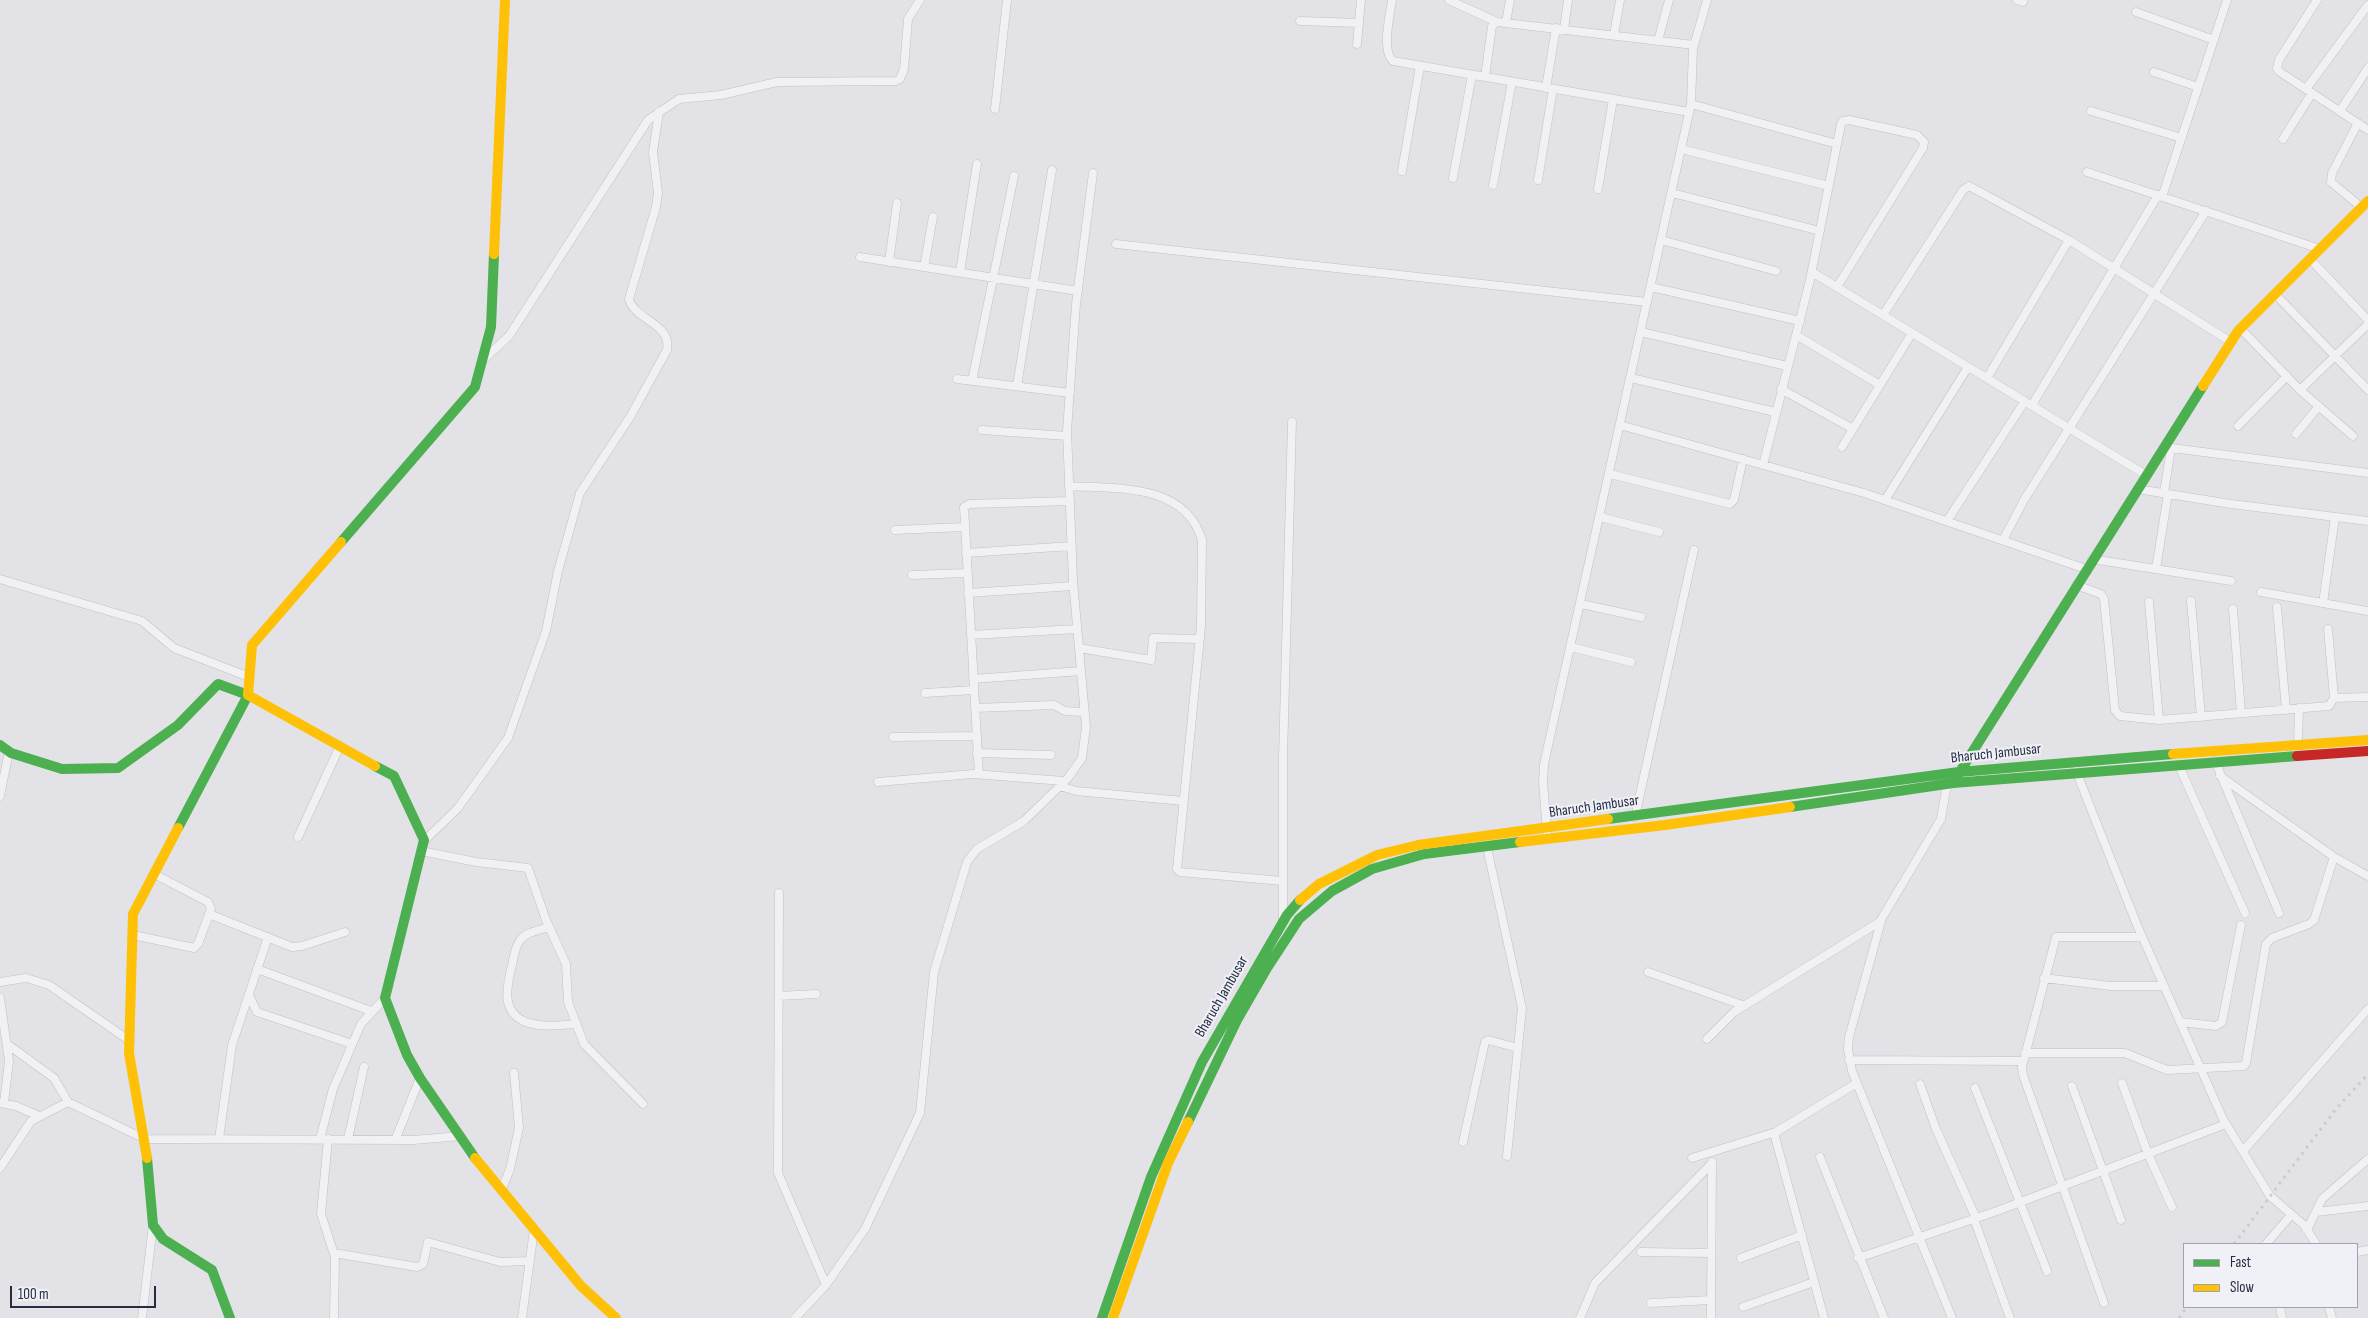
<!DOCTYPE html>
<style>
body{margin:0}
#map{position:relative;width:2368px;height:1318px;overflow:hidden;background:#e2e2e7;font-family:"Sofia Sans Condensed",sans-serif}
canvas{display:block}
.legend{position:absolute;left:2183px;top:1243px;width:175px;height:65px;box-sizing:border-box;background:#eff1f7;border:1px solid #9fa2af;margin:0;padding:6px 9px;list-style:none;font-size:15px;color:#272c42}
.legend li{display:flex;align-items:center;gap:10px;height:25px}
.legend b{width:25px;border:1px solid #9fa2af}
.scale{position:absolute;left:10px;top:1286px;width:146px;height:22px;box-sizing:border-box;border:2px solid #272c42;border-top:0;padding-left:6px;font-size:15px;line-height:18px;white-space:nowrap;color:#272c42;-webkit-text-stroke:4px #eff1f7;paint-order:stroke}
</style>
<div id="map">
<canvas width="2368" height="1318"></canvas>
<ul class="legend">
<li><b style="height:6px;background:#4caf50"></b>Fast</li>
<li><b style="height:6px;background:#ffc107"></b>Slow</li>
</ul>
<div class="scale">100 m</div>
</div>
<script>
const ctx = document.querySelector('canvas').getContext('2d');
ctx.lineJoin = 'round';
function trace(path, color, width, dash) { ctx.strokeStyle = color; ctx.lineWidth = width; ctx.lineCap = dash ? 'butt' : 'round'; ctx.setLineDash(dash || []); ctx.stroke(path); }
function write(font, color, halo, rows, align = 'center') {
  ctx.font = font + ' "Sofia Sans Condensed",sans-serif'; ctx.lineWidth = 4; ctx.setLineDash([]); ctx.textBaseline = 'middle'; ctx.strokeStyle = halo; ctx.fillStyle = color; for (const [text, x, y, turn = 0] of rows) {
    ctx.save(); ctx.translate(x, y); ctx.rotate((+turn || 0) * Math.PI / 180); ctx.textAlign = isNaN(turn) ? turn : align; if (halo) ctx.strokeText(text, 0, 0); ctx.fillText(text, 0, 0); ctx.restore();
  }
}
const street = new Path2D(`
 M1392,0C1390,15 1381,51 1393,61L1689,112
 M1449,0L1497,22
 M2017,0L2023,2
 M2317,0L2279,60L2277,68L2280,72L2368,130
 M2136,12L2214,40
 M1300,21L1359,23
 M1506,22L1510,0
 M1564,29L1568,0
 M1614,35L1620,0
 M1658,41L1669,0
 M1357,44L1361,0
 M2154,72L2198,87
 M1485,77L1492,26L1497,22L1694,45
 M1546,88L1556,28
 M2306,89L2368,5
 M1691,104L1837,144
 M995,109L1007,0
 M2091,111L2182,138
 M2340,111L2368,68
 M2358,123L2332,173L2331,182L2361,207
 M2283,139L2312,93
 M1681,149L1829,186
 M1402,171L1420,66
 M2087,172L2320,249
 M1453,178L1472,75
 M1538,180L1553,89
 M1493,185L1512,82
 M1598,189L1613,99
 M1672,193L1820,231
 M2162,197L2227,0
 M1661,240L1776,271
 M1116,244L1647,302
 M860,257L1078,291
 M2310,259L2368,320
 M889,262L897,203
 M924,267L933,217
 M960,272L977,164
 M1812,272L2146,475
 M1651,287L1800,321
 M2275,294L2368,390
 M1883,315L1963,190L1969,186L2069,240L2231,342
 M2241,329L2300,390L2353,436
 M1641,332L1787,366
 M1796,335L1880,385
 M482,361L509,336L648,120L679,99L721,95L777,82L896,81L900,79L904,69L908,19L920,0
 M1631,378L1775,412
 M1987,378L2069,240
 M957,379L1070,393
 M972,381L1014,176
 M1017,386L1052,170
 M1781,389L1853,429
 M2300,390L2368,324
 M2032,405L2158,195
 M1620,425L1864,493L2086,569
 M2238,426L2287,376
 M982,430L1067,436
 M2296,434L2319,406
 M1842,447L1912,333
 M2164,447L2368,473
 M1763,465L1810,280L1841,124L1843,121L1849,120L1917,135L1924,142L1923,148L1837,287
 M1610,474L1730,504L1734,500L1743,459
 M1069,486C1118,489 1185,483 1202,540L1201,626L1177,869L1180,872L1283,881
 M2137,489L2231,504L2368,521
 M2164,493L2171,448
 M1885,500L1968,367
 M1600,517L1659,532
 M1947,521L2025,401
 M895,530L965,527
 M2003,540L2024,500L2206,211
 M966,553L1072,546
 M2092,559L2231,581
 M2156,569L2168,494
 M912,575L967,573
 M0,579L142,621L174,648L249,677
 M2076,585L2101,594L2104,599L2115,710L2120,716L2159,720L2329,706L2334,698L2328,629
 M2261,592L2368,611
 M968,593L1073,586
 M2191,601L2201,717
 M2149,602L2159,720
 M2323,603L2335,517
 M1581,604L1641,617
 M2277,607L2286,710
 M2233,609L2241,713
 M971,635L1077,629
 M1571,647L1631,662
 M1079,648L1151,660L1153,638L1200,639
 M973,679L1081,671
 M925,693L974,690
 M2334,698L2368,697
 M975,708L1054,705L1065,711L1084,712
 M893,737L976,736
 M2298,744L2299,708
 M977,753L1051,755
 M2215,761L2279,913
 M2179,766L2245,913
 M2076,771L2137,925L2223,1119L2270,1196L2304,1225L2316,1244
 M979,775L964,507L970,504L1070,501
 M2220,776L2334,857L2368,876
 M878,782L973,774L1064,781
 M1947,784L1941,819L1882,918L1849,1037L1848,1049L1852,1071L1952,1318
 M1060,786L1076,791L1183,801
 M0,796L9,751
 M1635,817L1694,550
 M1547,832L1543,782L1544,764L1691,104L1693,49L1707,0
 M298,837L340,746
 M423,842L458,808L508,738L546,631L558,571L580,493L630,417L667,350C672,323 635,321 629,299L656,207L658,193L653,152L659,112
 M1486,843L1522,1008L1507,1156
 M421,851L476,862L528,868L546,920L566,964L568,1002L584,1044L643,1104
 M779,893L778,1173L826,1285
 M209,914L292,947L302,946L345,932
 M1283,920V758L1292,422
 M549,927C540,930 527,932 521,939C515,946 514,956 512,965C507,985 500,1012 526,1022C541,1028 560,1025 576,1024
 M133,935L194,948L198,944L211,909L208,902L154,874
 M257,969L371,1011
 M1648,972L1745,1006
 M2044,978L2110,986H2164
 M0,982L26,978L49,985L130,1041
 M249,995L257,1012L352,1044
 M779,996L816,994
 M0,998L9,1061L4,1103
 M2180,1022L2216,1026L2222,1022L2241,925
 M1707,1039L1734,1012L1881,921
 M7,1044L54,1078L68,1102
 M2025,1053H2125L2167,1070L2244,1066L2246,1063L2266,944L2272,938L2309,924L2314,920L2334,857
 M1849,1060L2023,1061
 M2122,1083L2148,1154L2172,1207
 M1920,1084L1936,1129L1976,1218
 M2072,1086L2121,1220
 M1975,1088L2047,1271
 M0,1103L16,1106L39,1116
 M1774,1133L1824,1318
 M396,1138L420,1078
 M219,1139L232,1045L268,937
 M320,1139L333,1089L361,1024L385,998
 M328,1139L321,1214L335,1257L334,1318
 M348,1139L364,1067
 M1463,1142L1485,1042L1488,1040L1518,1048
 M2243,1151L2368,1009
 M1820,1157L1884,1318
 M1692,1158L1776,1132L1857,1083
 M0,1168L31,1121L68,1102L145,1139L413,1140L461,1136
 M501,1191L510,1169L519,1128L514,1073
 M2316,1212L2368,1206
 M1974,1219L2010,1318
 M2307,1230L2322,1199L2368,1159
 M2266,1244L2291,1215
 M1641,1252L1711,1253
 M2357,1252L2368,1250
 M334,1253L417,1267L423,1264L428,1242L500,1262L529,1261
 M1741,1258L1802,1235
 M1858,1258L1997,1211L2226,1124
 M1651,1303L1711,1300
 M2104,1303L2023,1075L2022,1067L2056,937H2142
 M1743,1307L1814,1282
 M2280,1307L2282,1318
 M2329,1307L2332,1318
 M142,1318L153,1225
 M522,1318L534,1230
 M795,1318L826,1285L865,1229L920,1113L934,972L967,862L977,849L1024,821L1068,778L1082,758L1086,727L1073,581L1067,431L1076,304L1093,173
 M1580,1318L1595,1283L1712,1163
 M1711,1318L1712,1162`);
const fast = new Path2D(`
 M341,542L475,387L491,327L494,254
 M0,745L11,753L62,769L118,768L178,725L218,684L248,695L178,828
 M375,766L394,776L424,840L385,998L407,1055L420,1078L475,1158
 M1956,778L2203,386
 M1790,807L1953,783L2297,756
 M1608,819L1959,772L2173,754
 M1188,1122L1237,1020L1267,968L1299,919L1332,891L1372,869L1424,854L1520,842
 M147,1158L153,1225L163,1239L212,1270L230,1318
 M1102,1318L1151,1177L1202,1062L1287,915L1300,900`);
const slow = new Path2D(`
 M494,254L505,0
 M2203,386L2238,331L2368,201
 M341,542L252,645L248,695L375,766
 M2173,754L2368,740
 M1520,842L1665,825L1790,807
 M1300,900L1319,884L1377,855L1418,845L1608,819
 M147,1158L129,1053L133,914L178,828
 M475,1158L581,1286L616,1318
 M1113,1318L1168,1163L1188,1122`);
const jam = new Path2D(`
 M2297,756L2368,751`);
const rail = new Path2D(`
 M2234,1244L2336,1109L2368,1074
 M2179,1318L2187,1307`);
const streetNames = [
 ["Bharuch Jambusar",1996,754,-6],
 ["Bharuch Jambusar",1594,807,-8],
 ["Bharuch Jambusar",1222,997,-60]
];
trace(street, '#c0c0c5', 9);
trace(street, '#f1f1f3', 8);
trace(fast, '#4caf50', 10);
trace(slow, '#ffc107', 10);
trace(jam, '#c62828', 10);
trace(rail, '#cacbce', 3, [2.5, 5]);
write('15px', '#272c42', '#eff1f7', streetNames);
</script>
